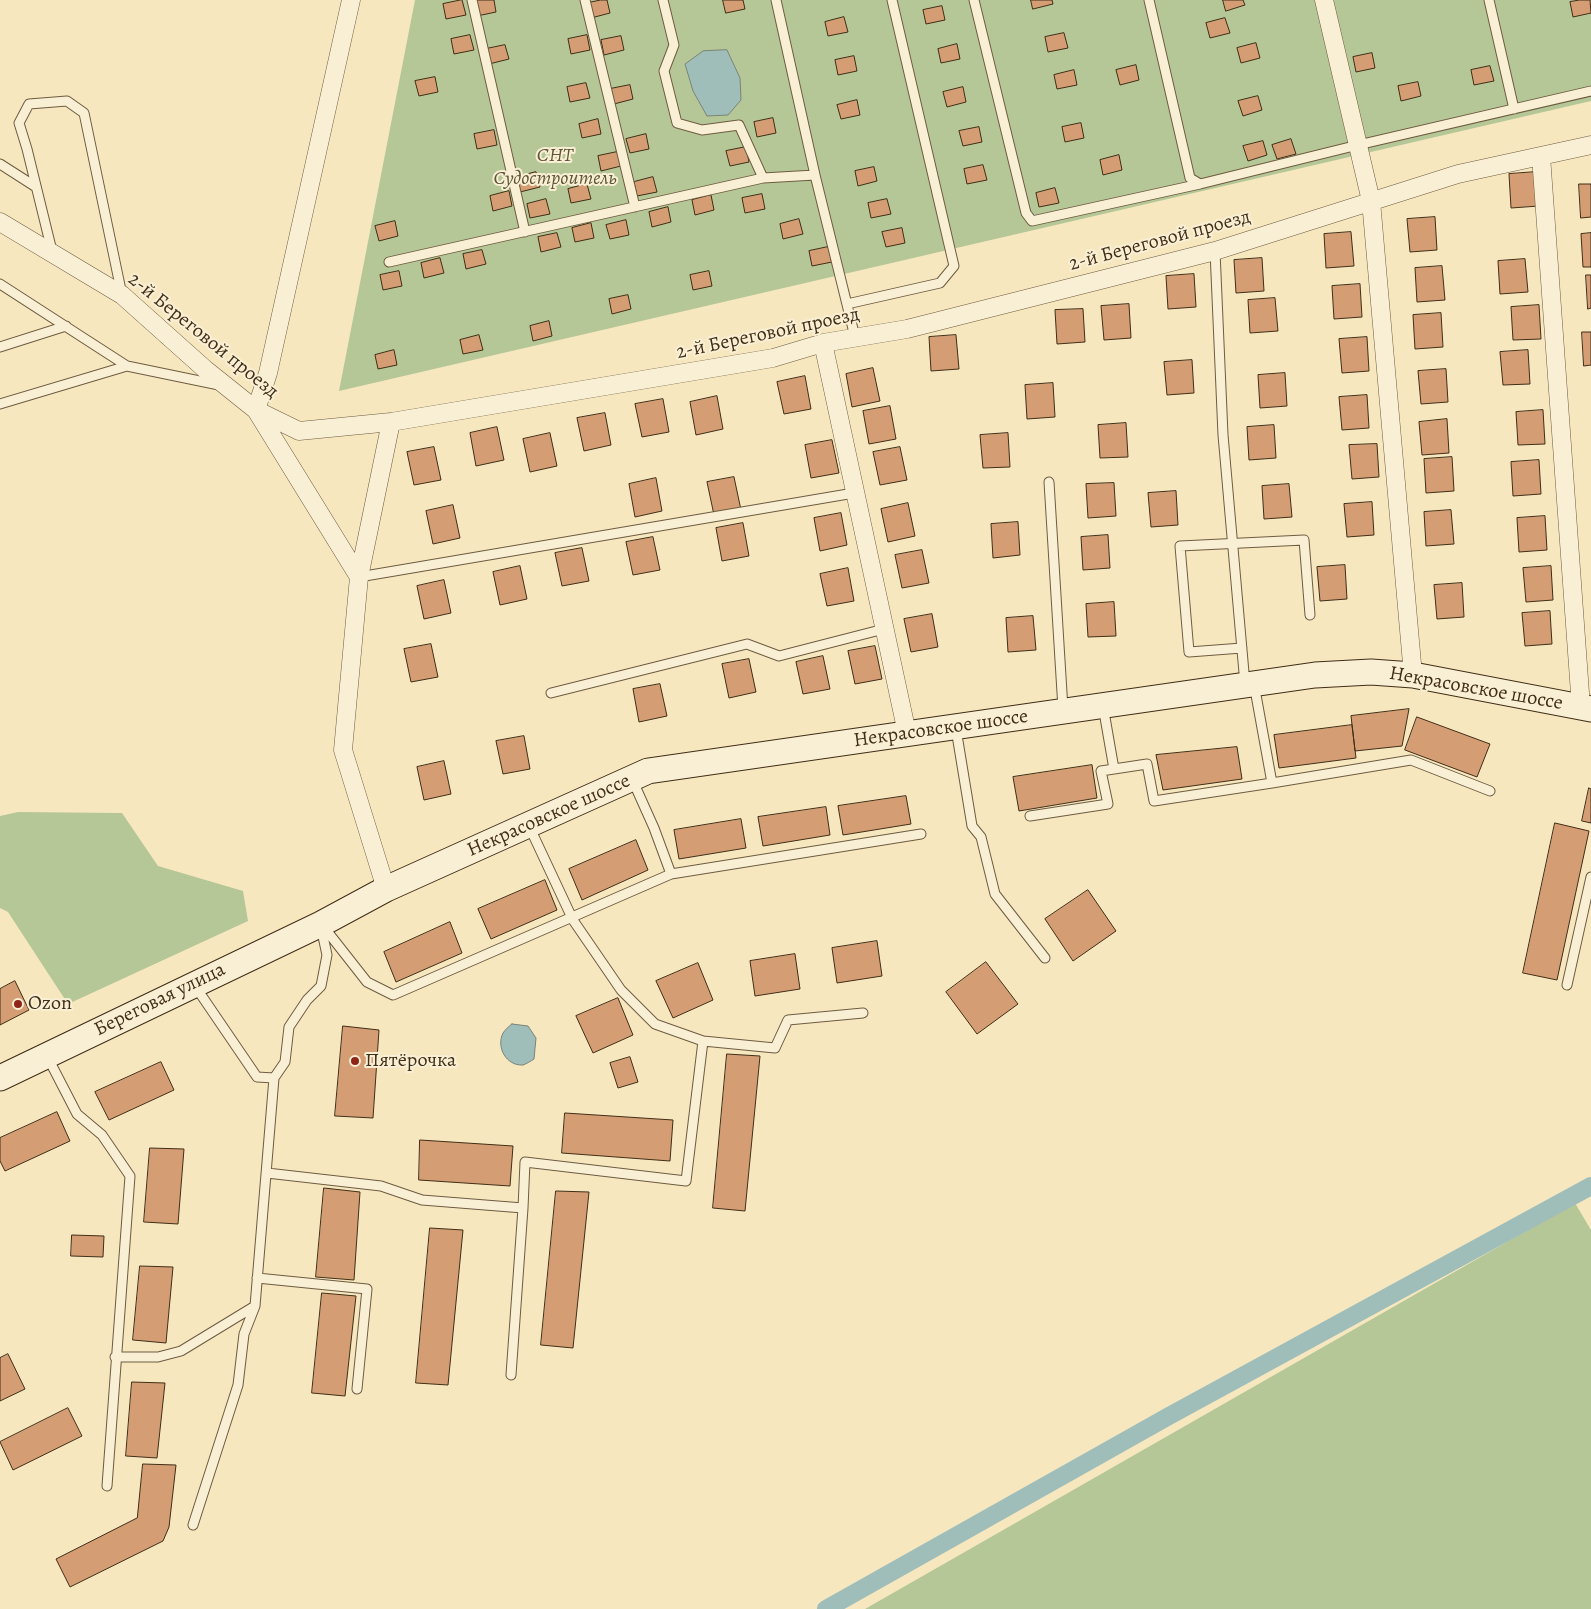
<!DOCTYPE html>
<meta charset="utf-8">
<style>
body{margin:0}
canvas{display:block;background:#f6e7bf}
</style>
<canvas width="1591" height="1609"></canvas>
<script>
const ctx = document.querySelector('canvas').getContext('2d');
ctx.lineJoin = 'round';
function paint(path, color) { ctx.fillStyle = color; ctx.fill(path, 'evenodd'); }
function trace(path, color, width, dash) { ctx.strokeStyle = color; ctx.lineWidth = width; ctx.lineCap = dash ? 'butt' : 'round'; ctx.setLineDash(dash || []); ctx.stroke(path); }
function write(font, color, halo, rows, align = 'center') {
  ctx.font = font + ' Alegreya,serif'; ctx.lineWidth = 4; ctx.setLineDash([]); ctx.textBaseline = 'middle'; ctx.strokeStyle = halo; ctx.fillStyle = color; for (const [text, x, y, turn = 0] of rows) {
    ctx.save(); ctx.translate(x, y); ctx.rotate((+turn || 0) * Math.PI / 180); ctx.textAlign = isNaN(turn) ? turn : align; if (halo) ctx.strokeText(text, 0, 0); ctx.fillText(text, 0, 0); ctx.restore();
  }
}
const green = new Path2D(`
 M415,0H1591V101L339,391Z
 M18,812L122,813L158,866L243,891L248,921L68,1004L8,912L0,908V816Z
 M1575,1203L1591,1230V1609H865Z`);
const water = new Path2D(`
 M727,50L740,78L741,100L728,115L707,116L693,91L685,64L703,51Z
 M512,1024L528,1026L536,1038L534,1059C531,1061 526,1064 523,1065C506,1066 496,1047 503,1033C505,1030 509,1026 512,1024Z`);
const canal = new Path2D(`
 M826,1609L1169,1416L1591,1186`);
const building = new Path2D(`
 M462,0L466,15L446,19L443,4Z
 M478,0H494L496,12L477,16L474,1Z
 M601,0H607L610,13L591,18L588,3Z
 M723,0H743L745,9L726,13Z
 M1031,0H1052L1053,4L1033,9Z
 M1223,0H1243L1245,5L1226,11Z
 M1580,0H1590L1591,13L1573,17L1570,2Z
 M942,6L945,20L926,24L923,10Z
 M844,17L848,32L828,36L825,22Z
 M1225,18L1230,33L1210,38L1206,23Z
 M1064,33L1068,48L1048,52L1045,37Z
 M470,35L474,50L454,54L451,39Z
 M587,35L590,50L571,54L568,39Z
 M621,36L624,50L604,55L601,40Z
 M1256,43L1260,58L1241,63L1237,48Z
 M957,44L960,59L941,63L938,49Z
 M505,45L509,59L489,64L486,49Z
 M1372,53L1375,68L1356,72L1353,57Z
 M854,56L857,71L838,75L835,60Z
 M1136,65L1139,80L1120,85L1116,70Z
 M1490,66L1494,81L1474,85L1471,70Z
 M1074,70L1077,85L1057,89L1054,75Z
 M435,77L438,92L419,96L415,81Z
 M1418,82L1421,96L1401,101L1398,86Z
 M586,83L590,98L570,102L567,87Z
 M630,85L633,99L614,104L610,89Z
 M963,87L966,102L947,107L943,92Z
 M1258,96L1262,110L1243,116L1238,101Z
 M857,100L860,115L841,119L837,105Z
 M773,118L776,133L757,137L754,122Z
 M598,119L601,134L582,138L579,124Z
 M1081,123L1084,138L1065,142L1062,127Z
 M979,127L982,142L963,146L959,131Z
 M494,130L497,145L477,149L474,134Z
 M646,134L649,149L630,153L626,139Z
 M1291,139L1296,154L1277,159L1272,145Z
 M1263,141L1267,155L1248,161L1243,146Z
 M746,147L749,162L730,166L726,151Z
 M617,152L621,166L601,171L598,156Z
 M1119,155L1122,170L1103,175L1100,160Z
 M983,165L987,180L967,184L964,169Z
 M874,167L877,181L858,186L855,171Z
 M536,172L540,187L520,192L517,177Z
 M1536,172L1539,206L1511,208L1509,174Z
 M653,177L657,192L637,196L634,182Z
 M587,184L591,199L571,203L568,189Z
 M1579,184H1591V217L1581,218Z
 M1055,188L1059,203L1039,207L1036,193Z
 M509,191L512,206L493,211L490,196Z
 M762,194L765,209L745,213L742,198Z
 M711,195L714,210L695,215L692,200Z
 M546,199L550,214L530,218L527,204Z
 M887,199L891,214L871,218L868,203Z
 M668,207L671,222L652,227L649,212Z
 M1435,217L1437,250L1410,252L1407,219Z
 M799,219L803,234L783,239L780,224Z
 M626,220L629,235L610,239L606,225Z
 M395,221L398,236L379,241L375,226Z
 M591,223L594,238L575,242L572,228Z
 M902,228L905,243L886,247L882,232Z
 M1351,232L1354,266L1326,268L1324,234Z
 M557,233L561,247L541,252L538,237Z
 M1591,233V267H1583L1581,234Z
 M828,247L832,262L812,266L809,251Z
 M482,250L486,264L466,269L463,254Z
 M440,258L444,273L424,278L421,263Z
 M1262,258L1264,291L1236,293L1234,260Z
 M1525,259L1528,292L1500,294L1498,261Z
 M1442,266L1445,300L1417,302L1415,268Z
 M399,271L402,286L383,290L380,275Z
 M709,271L712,286L693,290L690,275Z
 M1194,274L1196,307L1168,309L1166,276Z
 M1586,275H1591V308L1588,309Z
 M1360,284L1362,317L1334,319L1332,286Z
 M628,295L631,309L612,314L609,299Z
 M1275,298L1278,331L1250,333L1248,300Z
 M1129,304L1131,338L1104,340L1101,306Z
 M1539,305L1541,339L1513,340L1511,307Z
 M1083,309L1085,342L1057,344L1055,310Z
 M1441,313L1443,347L1415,349L1413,315Z
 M549,321L552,336L533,341L530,326Z
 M1582,332H1591V365L1584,366Z
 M479,335L483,350L463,354L460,340Z
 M956,335L959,369L931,371L929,337Z
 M1367,337L1369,371L1342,373L1339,339Z
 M394,350L397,365L378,369L375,355Z
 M1528,350L1530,384L1503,385L1500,352Z
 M1192,360L1194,393L1167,395L1164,362Z
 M873,368L880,401L852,407L846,374Z
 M1446,369L1448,402L1421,404L1418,371Z
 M1285,373L1287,406L1260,408L1258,375Z
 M805,376L811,409L784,414L777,382Z
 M1053,383L1055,417L1027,419L1025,385Z
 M1367,395L1369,428L1342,430L1339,397Z
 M717,396L723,429L696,435L690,402Z
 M663,399L669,432L642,437L635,404Z
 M890,406L896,439L869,444L863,411Z
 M1543,410L1545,444L1518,445L1516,412Z
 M605,413L611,445L584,451L577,418Z
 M1447,419L1449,453L1422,455L1419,422Z
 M1126,423L1128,457L1100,458L1098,425Z
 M1274,425L1276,458L1249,460L1247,427Z
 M497,427L504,460L476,466L470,433Z
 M550,433L557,466L530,472L523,439Z
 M1008,433L1010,467L983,468L980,435Z
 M832,440L839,473L811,478L805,445Z
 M1377,444L1379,477L1352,479L1349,445Z
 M434,447L441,480L414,485L407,452Z
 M900,447L907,480L880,485L873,452Z
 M1452,457L1454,491L1426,493L1424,459Z
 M1539,460L1541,494L1513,496L1511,462Z
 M734,477L741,510L714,515L707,482Z
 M656,478L662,511L635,517L629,484Z
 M1114,483L1116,516L1088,518L1086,484Z
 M1289,484L1292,517L1264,519L1262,486Z
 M1176,491L1178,525L1151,527L1148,493Z
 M1372,502L1374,535L1347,537L1344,504Z
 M908,503L915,536L888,542L881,509Z
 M453,505L460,538L433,544L426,511Z
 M1451,510L1454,544L1426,546L1424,512Z
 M841,513L847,545L820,551L814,518Z
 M1545,516L1547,550L1519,552L1517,518Z
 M1018,522L1020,555L993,558L991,524Z
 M743,523L749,556L722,561L716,528Z
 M1108,535L1110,568L1083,570L1081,537Z
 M653,537L660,570L633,575L626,542Z
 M582,548L589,581L562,586L555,553Z
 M922,550L929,583L902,588L895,555Z
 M1345,565L1347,599L1320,601L1317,567Z
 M520,566L527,599L500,605L493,572Z
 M1551,566L1553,600L1526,602L1523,568Z
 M848,568L854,601L827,606L820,574Z
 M444,580L451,613L424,619L417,586Z
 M1462,583L1464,617L1437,619L1434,585Z
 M1114,602L1116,636L1088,637L1086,604Z
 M1550,611L1552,644L1525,646L1522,613Z
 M932,614L938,647L911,652L904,619Z
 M1033,616L1036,650L1008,652L1006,618Z
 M431,644L438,677L411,682L404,649Z
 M875,646L882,679L855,684L848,651Z
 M823,656L830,689L803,694L796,662Z
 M749,659L756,692L729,698L722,664Z
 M660,684L667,716L639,722L633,689Z
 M1409,709L1402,746L1355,751L1351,716Z
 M1417,717L1490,744L1477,777L1405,750Z
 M1352,725L1356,758L1279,768L1274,735Z
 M524,736L530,769L503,774L496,741Z
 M1237,747L1242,779L1163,790L1156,755Z
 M444,761L451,794L424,800L417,767Z
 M1092,765L1097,798L1019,811L1013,777Z
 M1589,788L1591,789V823L1582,821Z
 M906,796L911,824L843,835L838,806Z
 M826,807L830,835L763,846L758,817Z
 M741,819L746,848L679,859L674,830Z
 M1555,823L1589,831L1557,980L1523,973Z
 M636,840L648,870L582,900L569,869Z
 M545,880L557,910L491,939L478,909Z
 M1088,890L1116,931L1073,961L1045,919Z
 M450,922L462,953L396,982L384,952Z
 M877,941L882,976L837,983L832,948Z
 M795,954L800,989L755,996L750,961Z
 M986,962L1018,1004L977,1034L946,992Z
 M698,963L713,1000L673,1018L656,981Z
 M15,981L29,1010L0,1025V989Z
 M618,998L633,1035L593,1053L576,1016Z
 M343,1026L379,1030L373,1118L335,1116Z
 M727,1054L760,1056L745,1211L713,1208Z
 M630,1057L638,1082L618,1088L610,1063Z
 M161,1062L174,1090L109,1120L95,1092Z
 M57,1112L70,1141L5,1171L0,1161V1138Z
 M565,1113L673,1120L670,1161L562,1153Z
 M420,1140L513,1146L510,1186L419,1180Z
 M150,1148L184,1149L178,1224L144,1222Z
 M324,1188L360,1192L354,1280L316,1277Z
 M556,1191L589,1192L573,1348L541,1345Z
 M430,1228L463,1230L448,1385L416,1383Z
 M72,1235L104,1236L103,1257L71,1256Z
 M140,1266L173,1267L166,1343L133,1340Z
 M322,1293L356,1296L345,1396L312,1393Z
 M8,1354L25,1389L0,1401V1358Z
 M132,1382L165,1383L157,1458L126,1456Z
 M68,1408L82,1436L13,1470L0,1442Z
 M143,1464L176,1465L169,1527L163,1541L70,1587L56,1559L137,1518Z`);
const service = new Path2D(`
 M472,0L525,232
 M585,0L635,207
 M663,0L674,45L664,71L677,123L702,130L739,125L763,178
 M776,0L815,175
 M974,0L1026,213L1032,221L1200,184
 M1149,0L1190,178L1200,184L1358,145L1591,91
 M1489,0L1514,109
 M0,164L36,187
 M52,251L27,149L19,123L29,104L67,101L84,113L122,295
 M1215,251L1223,435L1245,684
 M389,262L763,178L815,175L855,337
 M0,284L127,366
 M847,304L940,283L954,266L892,0
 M0,347L66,326
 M0,404L127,366L219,385
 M1049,482L1063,709
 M359,577L854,493
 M1242,648L1189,652L1180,546L1304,540L1310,615
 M1254,684L1272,783L1411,760L1490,791
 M551,693L747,644L779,656L884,629
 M956,729L972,826L981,837L995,894L1045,958
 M1114,769L1147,764L1154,801L1272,783
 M632,779L654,828L671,874L921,834
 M1030,816L1108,804L1101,771L1114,769L1103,706
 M529,826L573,920L621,990L655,1024L703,1041
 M323,926L367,982L393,995L671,874
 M1567,985L1591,877
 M195,986L257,1077L274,1078
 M48,1058L77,1114L102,1135L130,1176L107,1486
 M267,1173L381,1186L422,1200L523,1208L525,1162L686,1181L703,1041L775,1048L788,1020L863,1013
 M257,1278L367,1289L357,1389
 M115,1357H158L181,1351L255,1306
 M511,1375L523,1208
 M193,1525L238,1385L244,1334L255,1306L274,1078L285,1062L289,1027L307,1000L321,986L327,955L321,927`);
const minor = new Path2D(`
 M351,0L268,373L256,410L359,577
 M1324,0L1371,201L1413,675
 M1541,156L1581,707
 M0,222L122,295L206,370L256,410L299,431L391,422L773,358L823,343L907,329L1215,251L1458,174L1591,145
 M823,343L907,733
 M386,889L343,750L359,577L391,422`);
const secondary = new Path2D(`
 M0,1078L321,924L386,889L648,771L1315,675L1371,672L1413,675L1591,709`);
const markers = [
 [18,1004,5,"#8f2418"],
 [355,1061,5,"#8f2418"]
];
const parkNames = [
 ["СНТ",555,156],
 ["Судостроитель",555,179]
];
const streetNames = [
 ["2-й Береговой проезд",1160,241,-15],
 ["2-й Береговой проезд",768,334,-12],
 ["2-й Береговой проезд",203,336,39],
 ["Некрасовское шоссе",1476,689,10],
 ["Некрасовское шоссе",941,729,-8],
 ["Некрасовское шоссе",549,816,-24],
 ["Береговая улица",160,1000,-26]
];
const poiNames = [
 ["Ozon",28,1004],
 ["Пятёрочка",365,1061]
];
paint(green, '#b6c797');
paint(water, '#9fbeba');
trace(water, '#798478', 1);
trace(canal, '#9fbeba', 18);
paint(building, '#d49d74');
trace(building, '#402e16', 1);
trace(service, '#6e5c40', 11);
trace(minor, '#6e5c40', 19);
trace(secondary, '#402e16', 27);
trace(service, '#f9efd5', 9);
trace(minor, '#f9efd5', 18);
trace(secondary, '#f9efd5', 25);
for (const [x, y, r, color] of markers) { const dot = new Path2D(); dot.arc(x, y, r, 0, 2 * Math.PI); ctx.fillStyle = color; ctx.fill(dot); trace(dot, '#f9efd5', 2); }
write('italic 20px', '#5e5436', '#f9efd5', parkNames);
write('20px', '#402e16', '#f9efd5', streetNames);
write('20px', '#402e16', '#f9efd5', poiNames, 'left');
</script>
